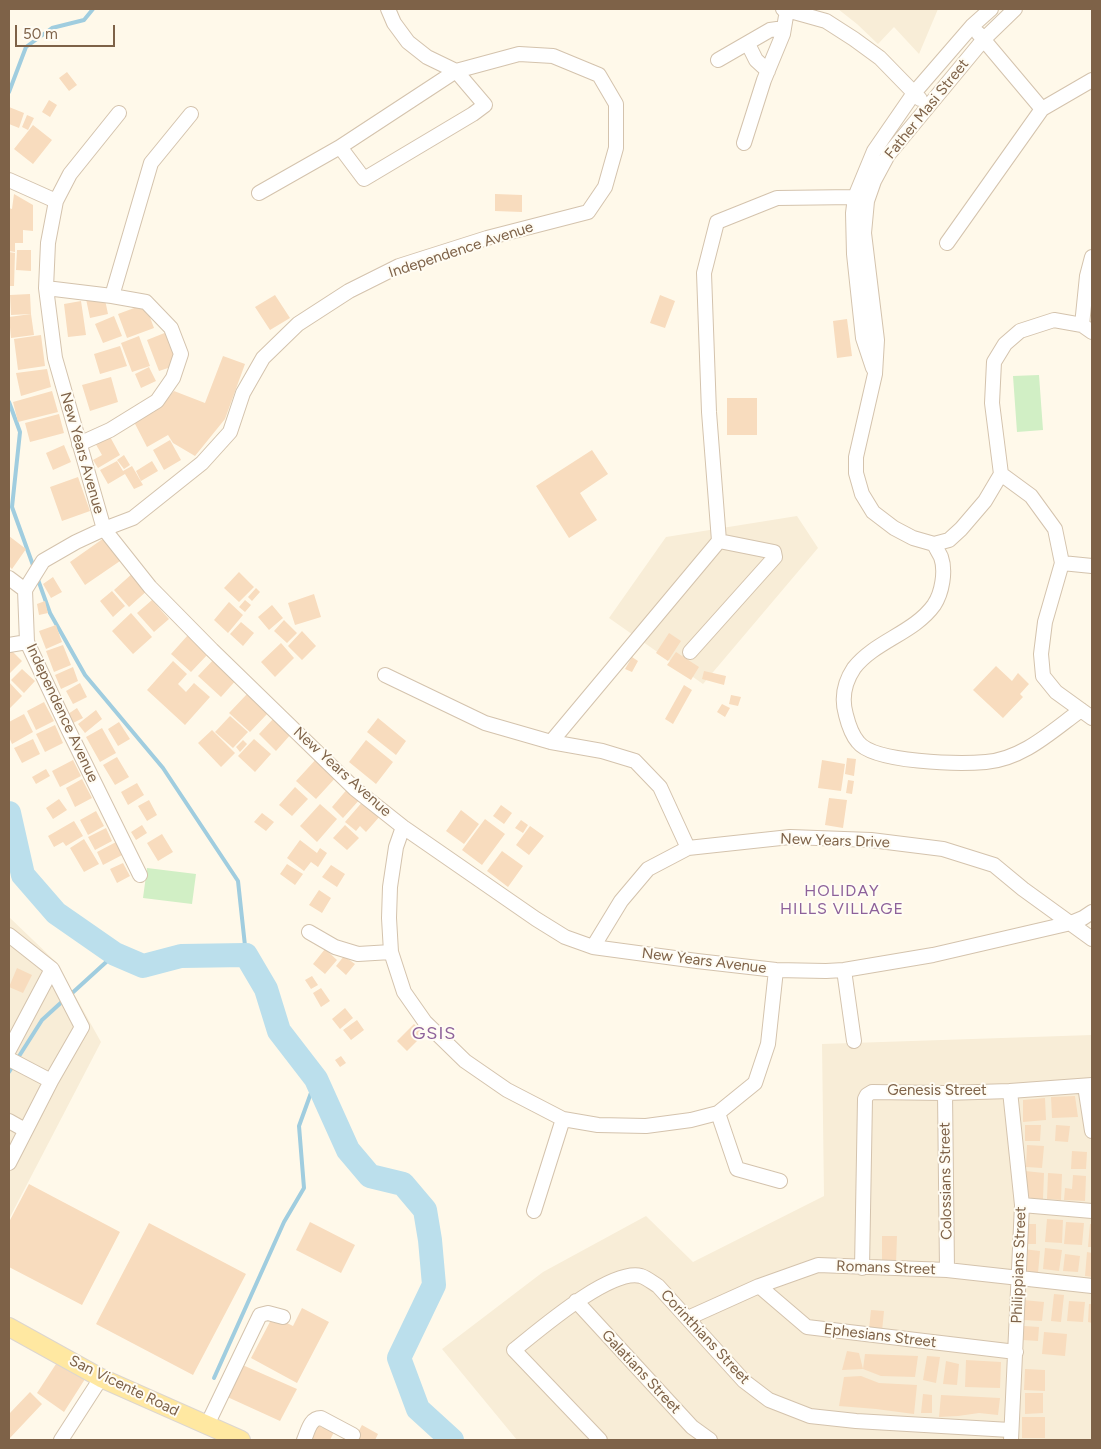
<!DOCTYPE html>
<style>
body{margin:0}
#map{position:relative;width:1101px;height:1449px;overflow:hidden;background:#fff9ea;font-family:Figtree,sans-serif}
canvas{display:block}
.frame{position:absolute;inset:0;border:10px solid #7e6248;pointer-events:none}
.scale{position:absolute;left:15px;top:25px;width:100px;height:22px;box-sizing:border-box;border:2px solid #7e6248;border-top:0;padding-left:6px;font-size:15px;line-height:18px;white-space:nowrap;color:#7e6248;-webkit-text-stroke:4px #fffcf3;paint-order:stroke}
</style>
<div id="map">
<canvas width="1101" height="1449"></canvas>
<div class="frame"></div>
<div class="scale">50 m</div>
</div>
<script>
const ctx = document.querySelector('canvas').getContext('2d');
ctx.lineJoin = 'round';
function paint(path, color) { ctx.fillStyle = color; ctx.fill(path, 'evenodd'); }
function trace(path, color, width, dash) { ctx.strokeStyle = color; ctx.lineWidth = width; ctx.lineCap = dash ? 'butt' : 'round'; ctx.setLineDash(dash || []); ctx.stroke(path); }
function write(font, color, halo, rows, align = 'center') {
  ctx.font = font + ' Figtree,sans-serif'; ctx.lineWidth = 4; ctx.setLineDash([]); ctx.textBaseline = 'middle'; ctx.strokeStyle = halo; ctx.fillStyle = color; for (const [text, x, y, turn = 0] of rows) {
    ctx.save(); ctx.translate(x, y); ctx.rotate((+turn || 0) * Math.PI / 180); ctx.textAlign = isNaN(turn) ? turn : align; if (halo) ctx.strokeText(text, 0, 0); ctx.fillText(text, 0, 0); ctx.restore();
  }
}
const residential = new Path2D(`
 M838,9H938L919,54L894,27L878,44L857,24Z
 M797,516L818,548L703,684L609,618L666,537Z
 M9,917L56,962L101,1042L9,1219Z
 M1092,1035V1440H517L442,1349L543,1272L646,1216L693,1262L824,1196L822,1044Z`);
const green = new Path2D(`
 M1039,375L1043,430L1017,432L1013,376Z
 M147,868L196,874L192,904L143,898Z`);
const stream = new Path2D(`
 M9,92L26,47L52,28L84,20L93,9
 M9,402L20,432L12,507L34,568
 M37,577L50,613L85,675L163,768L238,881L246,955
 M70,995L115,954
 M9,1072L42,1020L65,999
 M214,1378L284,1222L304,1188L299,1126L316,1079`);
const river = new Path2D(`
 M9,813L23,875L56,913L115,954L143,966L181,956L246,955L266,989L279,1031L316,1079L348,1150L370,1176L403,1184L425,1210L430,1240L434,1285L399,1358L418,1409L452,1440`);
const building = new Path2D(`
 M67,72L77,85L69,91L59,78Z
 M49,100L57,105L50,117L42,112Z
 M9,107L24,113L19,128L9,124Z
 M27,115L34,118L28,130L22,127Z
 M33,125L52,140L33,164L14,149Z
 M14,194L33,205V231L23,230V243H15V252L9,251V208L12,209Z
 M495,194L522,195V212L495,211Z
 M17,250H31V271L16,270Z
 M9,252L15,253L14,286H9Z
 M30,294L31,314L11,315L10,295Z
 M104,295L108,314L90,318L86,299Z
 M275,295L290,318L270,330L255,307Z
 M660,295L675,301L665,328L650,323Z
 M81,301L86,335L68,337L64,304Z
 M145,304L154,328L127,338L118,314Z
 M31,314L34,335L11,338L9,317Z
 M114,316L122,336L103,343L95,324Z
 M847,319L852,356L837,358L833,321Z
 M172,330L177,343L171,367L159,371L147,340Z
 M41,335L45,366L18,370L14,339Z
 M139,336L150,366L132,372L121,343Z
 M120,346L127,366L100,374L94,354Z
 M223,356L245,364L225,419L195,456L173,443L168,435L147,447L132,418L166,400L174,391L205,403Z
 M149,367L156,381L141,388L135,374Z
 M47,369L51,387L21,396L16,373Z
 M111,377L118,402L90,411L82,385Z
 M52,391L58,412L18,422L13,402Z
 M727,398H757V435H727Z
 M59,414L64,433L30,442L25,423Z
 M108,433L120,455L98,468L93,460L102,455L94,441Z
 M170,440L181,460L164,470L153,450Z
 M64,445L71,462L53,470L46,453Z
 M592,450L608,474L580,493L597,520L569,538L536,486Z
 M124,455L130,465L124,469L117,460Z
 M117,461L123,471L132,466L143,485L134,489L125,474L108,484L100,470Z
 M152,461L158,471L141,481L136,471Z
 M78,477L90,511L62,521L50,487Z
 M9,536L26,549L12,569L9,566Z
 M104,538L120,561L85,585L70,562Z
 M134,572L149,589L129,607L114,590Z
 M239,572L254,587L239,602L224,588Z
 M53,577L62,592L51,598L43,584Z
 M256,588L260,592L252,601L248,597Z
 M112,591L125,606L113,617L100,601Z
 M314,594L321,617L295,625L288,603Z
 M152,600L169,619L154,632L137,613Z
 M245,600L251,605L245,612L239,607Z
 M45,601L48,613L39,615L37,604Z
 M229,602L243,615L228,633L214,620Z
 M272,605L283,618L269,630L258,617Z
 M131,613L152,637L133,654L112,631Z
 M284,620L297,633L287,643L274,631Z
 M241,622L254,633L243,646L230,634Z
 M56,625L62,642L46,649L39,631Z
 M302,631L316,646L302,660L288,646Z
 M669,633L681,641L668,661L656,653Z
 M188,635L208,654L191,672L171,654Z
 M281,643L294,658L275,677L261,662Z
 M63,645L71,665L54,672L46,651Z
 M10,649L22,661L10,673L9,672Z
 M676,652L699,667L691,680L667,665Z
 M632,657L638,661L632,672L625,669Z
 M215,658L238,678L221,697L198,676Z
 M173,661L187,674L178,684L186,692L194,683L210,697L185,725L147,690Z
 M996,666L1012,681L1018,673L1029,684L1020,694L1023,697L1003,718L973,690Z
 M73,667L78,681L61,689L55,675Z
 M22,669L35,681L24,693L11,680Z
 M704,671L726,676L724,685L702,679Z
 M9,682L22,696L9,709Z
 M80,683L87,697L73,704L66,691Z
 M684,685L692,690L673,724L665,719Z
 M247,694L268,713L250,732L229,713Z
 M731,695L741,697L738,706L729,704Z
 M44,702L54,721L36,730L27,711Z
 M722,704L730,708L725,717L717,712Z
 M77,708L83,718L73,723L68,714Z
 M96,710L102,719L85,733L78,724Z
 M24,714L33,732L12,744L9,737V722Z
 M230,716L248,732L233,748L215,732Z
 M274,718L291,734L276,751L259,734Z
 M378,718L406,741L396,755L367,732Z
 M119,722L130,739L118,746L108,729Z
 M55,725L63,743L45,752L36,734Z
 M102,728L116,753L100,762L86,737Z
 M212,730L235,753L221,767L198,743Z
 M33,739L40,754L22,763L14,748Z
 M254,739L271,754L255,772L238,756Z
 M243,740L247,744L240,752L236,747Z
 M366,740L393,762L376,784L349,762Z
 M117,757L129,777L115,785L103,765Z
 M318,757L338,775L316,799L296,781Z
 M847,758L856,759L854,776L845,774Z
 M73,760L81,776L60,787L52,771Z
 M822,760L845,764L841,791L818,788Z
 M46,769L50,776L36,784L32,777Z
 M82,779L92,798L75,807L66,788Z
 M848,780L854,781L852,794L846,793Z
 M137,783L144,795L128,805L121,792Z
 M295,787L308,799L292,816L279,805Z
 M349,787L361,798L343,818L332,807Z
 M829,798L847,800L843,828L825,825Z
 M59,799L67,810L53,819L46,808Z
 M149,800L157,815L147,821L138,806Z
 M364,800L381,815L366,832L360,826L356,831L345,822Z
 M320,804L337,819L317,842L300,826Z
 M501,805L512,813L504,824L493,816Z
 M461,810L479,824L464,844L446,831Z
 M96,811L104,826L88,835L80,820Z
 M262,813L274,822L266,831L254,822Z
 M485,819L505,834L482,865L462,850Z
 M521,820L528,825L523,833L515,828Z
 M74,821L83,836L66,846L63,842L54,847L48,836Z
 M142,825L147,833L136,840L131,832Z
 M345,825L359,838L347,850L333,838Z
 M530,826L544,836L529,855L516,845Z
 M106,828L112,841L95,850L88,837Z
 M162,834L173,852L158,861L147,843Z
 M84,839L99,864L84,872L70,848Z
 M300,840L317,853L320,848L327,853L318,867L311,862L304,871L287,858Z
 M118,841L124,854L103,865L97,852Z
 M502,851L523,866L508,887L487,871Z
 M123,863L130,876L117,883L110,869Z
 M287,864L303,874L295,885L280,874Z
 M331,865L345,874L337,887L322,877Z
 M319,890L331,898L322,913L309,905Z
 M325,949L337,960L325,974L313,964Z
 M344,956L355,964L346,975L336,966Z
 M17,968L32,975L23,993L9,987Z
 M312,976L318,985L311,989L305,980Z
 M321,988L330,1001L321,1007L313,993Z
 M345,1008L353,1018L340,1029L332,1019Z
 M357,1020L364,1030L351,1040L343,1030Z
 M414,1024L424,1034L407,1051L397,1041Z
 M341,1056L346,1063L340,1067L335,1060Z
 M1075,1096L1078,1117L1052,1118L1051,1097Z
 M1045,1098L1046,1120L1023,1122V1100Z
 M1025,1125H1041L1040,1141H1025Z
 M1056,1125L1070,1126L1068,1142L1055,1141Z
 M1027,1145L1044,1146L1042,1168L1026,1167Z
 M1072,1151L1087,1152L1086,1169H1071Z
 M1025,1171L1044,1173L1043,1199L1024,1198Z
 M1048,1173L1062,1174L1061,1200L1047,1199Z
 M1073,1175L1086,1176L1085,1201L1064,1200L1065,1188L1072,1189Z
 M29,1184L120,1232L82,1305L9,1267V1222Z
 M1047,1219L1063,1220L1062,1243L1045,1242Z
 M310,1222L355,1245L341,1273L296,1250Z
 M1066,1222L1084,1223L1082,1245L1064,1244Z
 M149,1223L246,1274L193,1375L96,1324Z
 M1024,1224H1036V1244H1023Z
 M1090,1224H1092V1247H1088Z
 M882,1236H897L896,1264L882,1263Z
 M1045,1248L1062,1250L1059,1271L1043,1269Z
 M1023,1249L1040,1251L1038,1273L1021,1272Z
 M1087,1252L1092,1253V1277L1085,1276Z
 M1065,1254L1080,1256L1078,1272L1063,1271Z
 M1054,1294L1064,1295L1061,1322L1051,1321Z
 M1023,1300L1044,1302L1042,1321L1022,1320Z
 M1069,1301L1085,1302L1083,1322L1067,1321Z
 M1089,1304H1092V1323L1088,1322Z
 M302,1308L329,1322L297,1383L251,1358L273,1316L293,1326Z
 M871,1310L884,1311L882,1331L869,1329Z
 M1024,1326L1039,1327L1038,1341L1023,1340Z
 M1044,1332L1067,1334L1065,1356L1042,1354Z
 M847,1351L859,1353L863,1369L865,1354L918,1356L915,1377L881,1376L863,1369L842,1370Z
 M927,1356L940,1357L936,1383L923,1380Z
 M966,1360L1001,1362L1000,1388L965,1387Z
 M58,1361L85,1379L64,1412L37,1393Z
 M946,1361L959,1364L957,1385L943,1384Z
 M238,1363L297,1389L280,1421L223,1395Z
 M1025,1369L1045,1370V1391L1024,1390Z
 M861,1376L879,1383L917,1385L914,1414L876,1409L839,1406L844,1377Z
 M30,1392L42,1404L9,1439V1414Z
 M1025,1393H1043V1413L1025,1414Z
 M923,1394L932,1395V1413H921Z
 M941,1395L1000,1398L998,1415L979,1413L958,1416L939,1417Z
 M1022,1417H1045V1438H1022Z
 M313,1424L334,1432L330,1440H312L307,1438Z
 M362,1425L378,1434L375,1440H354Z`);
const minor = new Path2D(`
 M783,9L826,21L854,39L880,58L920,99
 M1015,9L984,39L888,155L874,181L867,201L864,233L877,340L875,374L856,457V473L862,494L873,512L894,528L913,538L934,544L949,540L961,529L985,501L1001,474L992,403L994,362L1005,344L1020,331L1054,320L1082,325L1092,332
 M978,33L1042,109
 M748,44L756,60L768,71
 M718,60L770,30L777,29L783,33
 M119,113L70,174L56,201L48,243L46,288L55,358L104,529L150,587L212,650L355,789L403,827L536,919L565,937L593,947L697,961L776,970L826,971L844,970L933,955L1071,923L1083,918L1092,912
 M744,143L764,80L783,34L787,10
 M9,180L56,201
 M259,193L340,147L456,71L485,105L473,114L364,179L340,147
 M947,243L1042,109L1092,80
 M46,288L112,296L146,302L171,328L181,354L173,378L157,401L110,430L79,444
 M112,296L151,163L191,114
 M1082,325L1087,276L1092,257
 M873,368L863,338L854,254L853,213L855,197L874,151L914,93L972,26L991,9
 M1001,474L1031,496L1055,529L1062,563L1045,622L1041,654L1043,676L1056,692L1092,718
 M934,544C936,548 939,553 941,557C946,571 942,593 934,605C914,633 875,641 854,668C844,683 841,698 846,715C848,723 852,735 858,742C874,763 960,764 986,762C1023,759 1052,731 1081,710
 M1062,563L1092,566
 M9,578L25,590
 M9,645L27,642
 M690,652L775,557L774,552L719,541
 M385,675L485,723L551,742L602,751L635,761L660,787L688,848
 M551,742L719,541L709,412L704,273L717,222L777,198L855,197L867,201
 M403,827L396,847L390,887L389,918L391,952L404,992L425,1022L465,1061L507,1090L563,1119L598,1125L646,1126L691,1120L718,1113L755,1083L768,1044L776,970
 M140,875L68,729L27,642L25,590L43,561L76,542L104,529L133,518L202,463L230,432L243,393L263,358L298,324L349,291L399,266L487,238L588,212L605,187L616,148V104L599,75L553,56L519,54L456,71L427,57L408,42L394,23L388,9
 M309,932L335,947L358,954L391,952
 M9,935L52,969L82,1027L51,1081L9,1163
 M593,947L621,901L648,869L688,848L790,837L871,840L943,849L994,865L1023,889L1092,939
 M844,970L854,1041
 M9,1050L52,969
 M9,1059L51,1081
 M1085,1086L1092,1131
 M1010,1091L1022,1205L1011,1440
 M945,1093L947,1270
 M718,1113L737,1169L780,1181
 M9,1121L25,1130
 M1022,1205L1092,1211
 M534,1211L563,1119
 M862,1268L865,1099L867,1095L872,1092L945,1093L1010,1091L1092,1085
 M759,1286L807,1327L1016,1352
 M576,1301L692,1427L710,1440
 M688,1318L759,1286L818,1265L947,1270L1092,1286
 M207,1425L260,1315L268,1313L283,1317
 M61,1440L101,1378
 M304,1440C308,1431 310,1418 321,1418L353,1435
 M600,1440L514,1350C538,1331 610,1268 641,1276C647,1278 653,1283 658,1286L744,1381L769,1400L810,1416L856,1421L1010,1430`);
const major = new Path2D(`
 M9,1327L101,1378L241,1440`);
const streetNames = [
 ["Father Masi Street",927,109,-51],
 ["Independence Avenue",461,250,-18],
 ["New Years Avenue",82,453,74],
 ["Independence Avenue",62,713,65],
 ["New Years Avenue",342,772,42],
 ["New Years Drive",835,841,2],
 ["New Years Avenue",704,961,7],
 ["Genesis Street",937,1091],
 ["Colossians Street",946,1181,-91],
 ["Philippians Street",1019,1265,-88],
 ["Romans Street",886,1268,2],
 ["Ephesians Street",880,1336,7],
 ["Corinthians Street",705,1337,47],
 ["Galatians Street",641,1372,47],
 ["San Vicente Road",124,1386,26]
];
const neighbourhoodNames = [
 ["HOLIDAY",842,891],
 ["HILLS VILLAGE",842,909]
];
const quarterNames = [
 ["GSIS",434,1034]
];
paint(residential, '#f8edd7');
paint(green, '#d1efc5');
trace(stream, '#a0cddf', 4);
trace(river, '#bbdfec', 24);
paint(building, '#f8dcbe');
trace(minor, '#d4c3ad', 16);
trace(major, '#ddd6cf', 20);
trace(minor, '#fff', 14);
trace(major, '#ffe8a1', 18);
write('15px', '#7e6248', '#fffcf3', streetNames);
ctx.letterSpacing = '1px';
write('16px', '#8d619a', '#fffcf3', neighbourhoodNames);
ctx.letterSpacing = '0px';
ctx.letterSpacing = '1px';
write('18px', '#8d619a', '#fffcf3', quarterNames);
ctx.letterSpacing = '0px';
</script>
